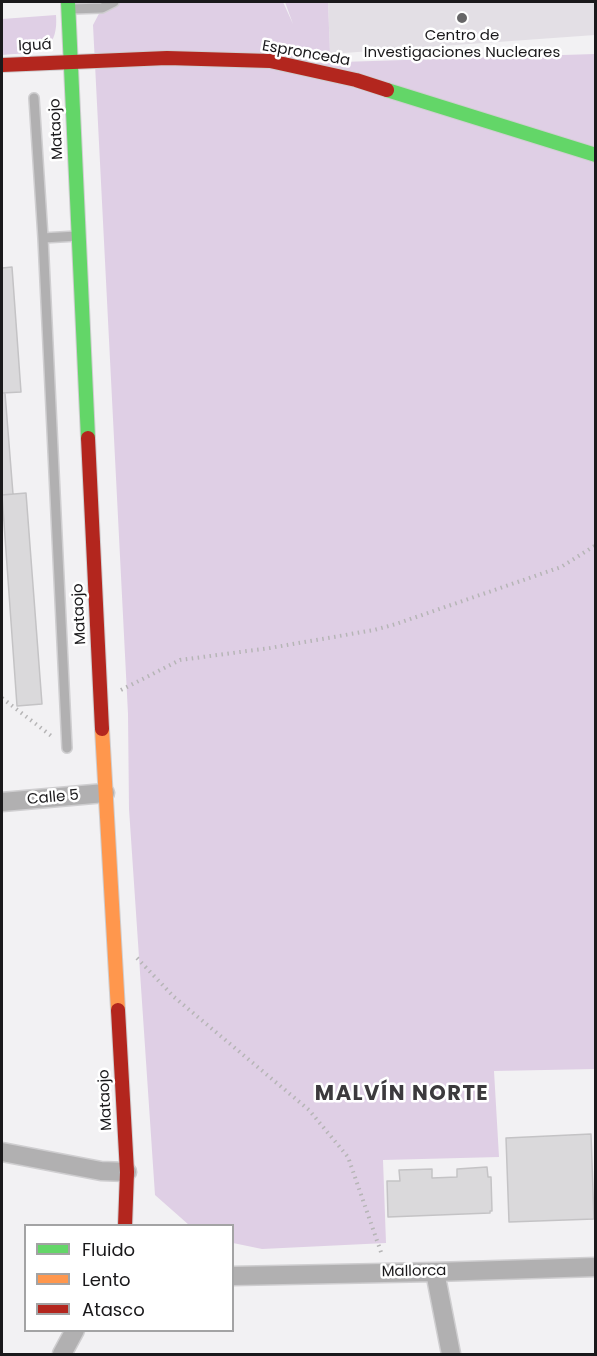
<!DOCTYPE html>
<meta charset="utf-8">
<style>
body{margin:0}
#map{position:relative;width:597px;height:1356px;overflow:hidden;background:#f2f1f3;font-family:Poppins,sans-serif}
canvas{display:block}
.frame{position:absolute;inset:0;border:3px solid #1a191b;pointer-events:none}
.legend{position:absolute;left:24px;top:1224px;width:210px;height:108px;box-sizing:border-box;background:#fff;border:2px solid #a3a3a4;margin:0;padding:8px 10px;list-style:none;font-size:18px;color:#1a191b}
.legend li{display:flex;align-items:center;gap:12px;height:30px}
.legend b{width:30px;border:2px solid #a3a3a4}
</style>
<div id="map">
<canvas width="597" height="1356"></canvas>
<div class="frame"></div>
<ul class="legend">
<li><b style="height:8px;background:#63d668"></b>Fluido</li>
<li><b style="height:8px;background:#ff974d"></b>Lento</li>
<li><b style="height:8px;background:#b3261e"></b>Atasco</li>
</ul>
</div>
<script>
const ctx = document.querySelector('canvas').getContext('2d');
ctx.lineJoin = 'round';
function paint(path, color) { ctx.fillStyle = color; ctx.fill(path, 'evenodd'); }
function trace(path, color, width, dash) { ctx.strokeStyle = color; ctx.lineWidth = width; ctx.lineCap = dash ? 'butt' : 'round'; ctx.setLineDash(dash || []); ctx.stroke(path); }
function write(font, color, halo, rows, align = 'center') {
  ctx.font = font + ' Poppins,sans-serif'; ctx.lineWidth = 5; ctx.setLineDash([]); ctx.textBaseline = 'middle'; ctx.strokeStyle = halo; ctx.fillStyle = color; for (const [text, x, y, turn = 0] of rows) {
    ctx.save(); ctx.translate(x, y); ctx.rotate((+turn || 0) * Math.PI / 180); ctx.textAlign = isNaN(turn) ? turn : align; if (halo) ctx.strokeText(text, 0, 0); ctx.fillText(text, 0, 0); ctx.restore();
  }
}
const built = new Path2D(`
 M328,2H595V35L330,54Z`);
const green = new Path2D(`
 M114,2H283L293,24L285,2H328L330,54L307,57L309,63L595,54V1069L494,1071L499,1157L383,1160L386,1243L262,1249L233,1243L232,1226L189,1225L155,1195L129,809L128,714L93,25L102,8Z
 M56,15C59,56 33,52 2,55V19Z`);
const building = new Path2D(`
 M12,267L21,392L2,393V268Z
 M2,393H5L13,494L2,495Z
 M26,493L42,704L17,706L2,495Z
 M591,1134L594,1219L509,1222L506,1138Z
 M487,1167L488,1177H491L492,1211H490V1213L388,1217L387,1181H400L399,1170L432,1169V1178L457,1177V1169Z`);
const path = new Path2D(`
 M121,690L180,660L270,648L374,630L396,624L561,567L596,545
 M2,698L54,738
 M137,958L174,997L309,1110L348,1157L382,1255`);
const lane = new Path2D(`
 M70,9L102,8L114,2
 M34,98L43,238L67,748
 M43,238L77,236`);
const street = new Path2D(`
 M2,802L105,793
 M2,1152L101,1171L127,1172
 M435,1272L451,1354
 M232,1276L435,1272L596,1267
 M62,1354L75,1330`);
const fast = new Path2D(`
 M68,2L88,438
 M387,90L596,155`);
const slow = new Path2D(`
 M102,729L118,1010`);
const jam = new Path2D(`
 M2,65L167,58L270,61L356,80L387,90
 M88,438L102,729
 M118,1010L127,1172L125,1226`);
const markers = [
 [462,18,6,"#666567"]
];
const poiNames = [
 ["Centro de",462,36],
 ["Investigaciones Nucleares",462,53]
];
const streetNames = [
 ["Iguá",35,46,-3],
 ["Espronceda",306,54,10],
 ["Mataojo",57,129,-93],
 ["Mataojo",80,614,-93],
 ["Calle 5",53,798,-5],
 ["Mataojo",106,1100,-93],
 ["Mallorca",414,1272,-1]
];
const districtNames = [
 ["MALVÍN NORTE",402,1095]
];
paint(built, '#e3dfe5');
paint(green, '#dfcfe5');
paint(building, '#dad9db');
trace(building, '#c4c3c5', 1.5);
trace(lane, '#cfced0', 12);
trace(street, '#cfced0', 21);
trace(fast, '#cfced0', 16);
trace(slow, '#cfced0', 16);
trace(jam, '#cfced0', 16);
trace(path, '#b6b5b6', 4, [1.5, 4.5]);
trace(lane, '#b1b0b1', 9);
trace(street, '#b1b0b1', 18);
trace(fast, '#63d668', 14);
trace(slow, '#ff974d', 14);
trace(jam, '#b3261e', 14);
for (const [x, y, r, color] of markers) { const dot = new Path2D(); dot.arc(x, y, r, 0, 2 * Math.PI); ctx.fillStyle = color; ctx.fill(dot); trace(dot, '#fff', 2); }
write('15px', '#1a191b', '#fff', poiNames);
write('15px', '#1a191b', '#fff', streetNames);
ctx.letterSpacing = '1.5px';
write('bold 21px', '#3c3a3d', '#fff', districtNames);
ctx.letterSpacing = '0px';
</script>
